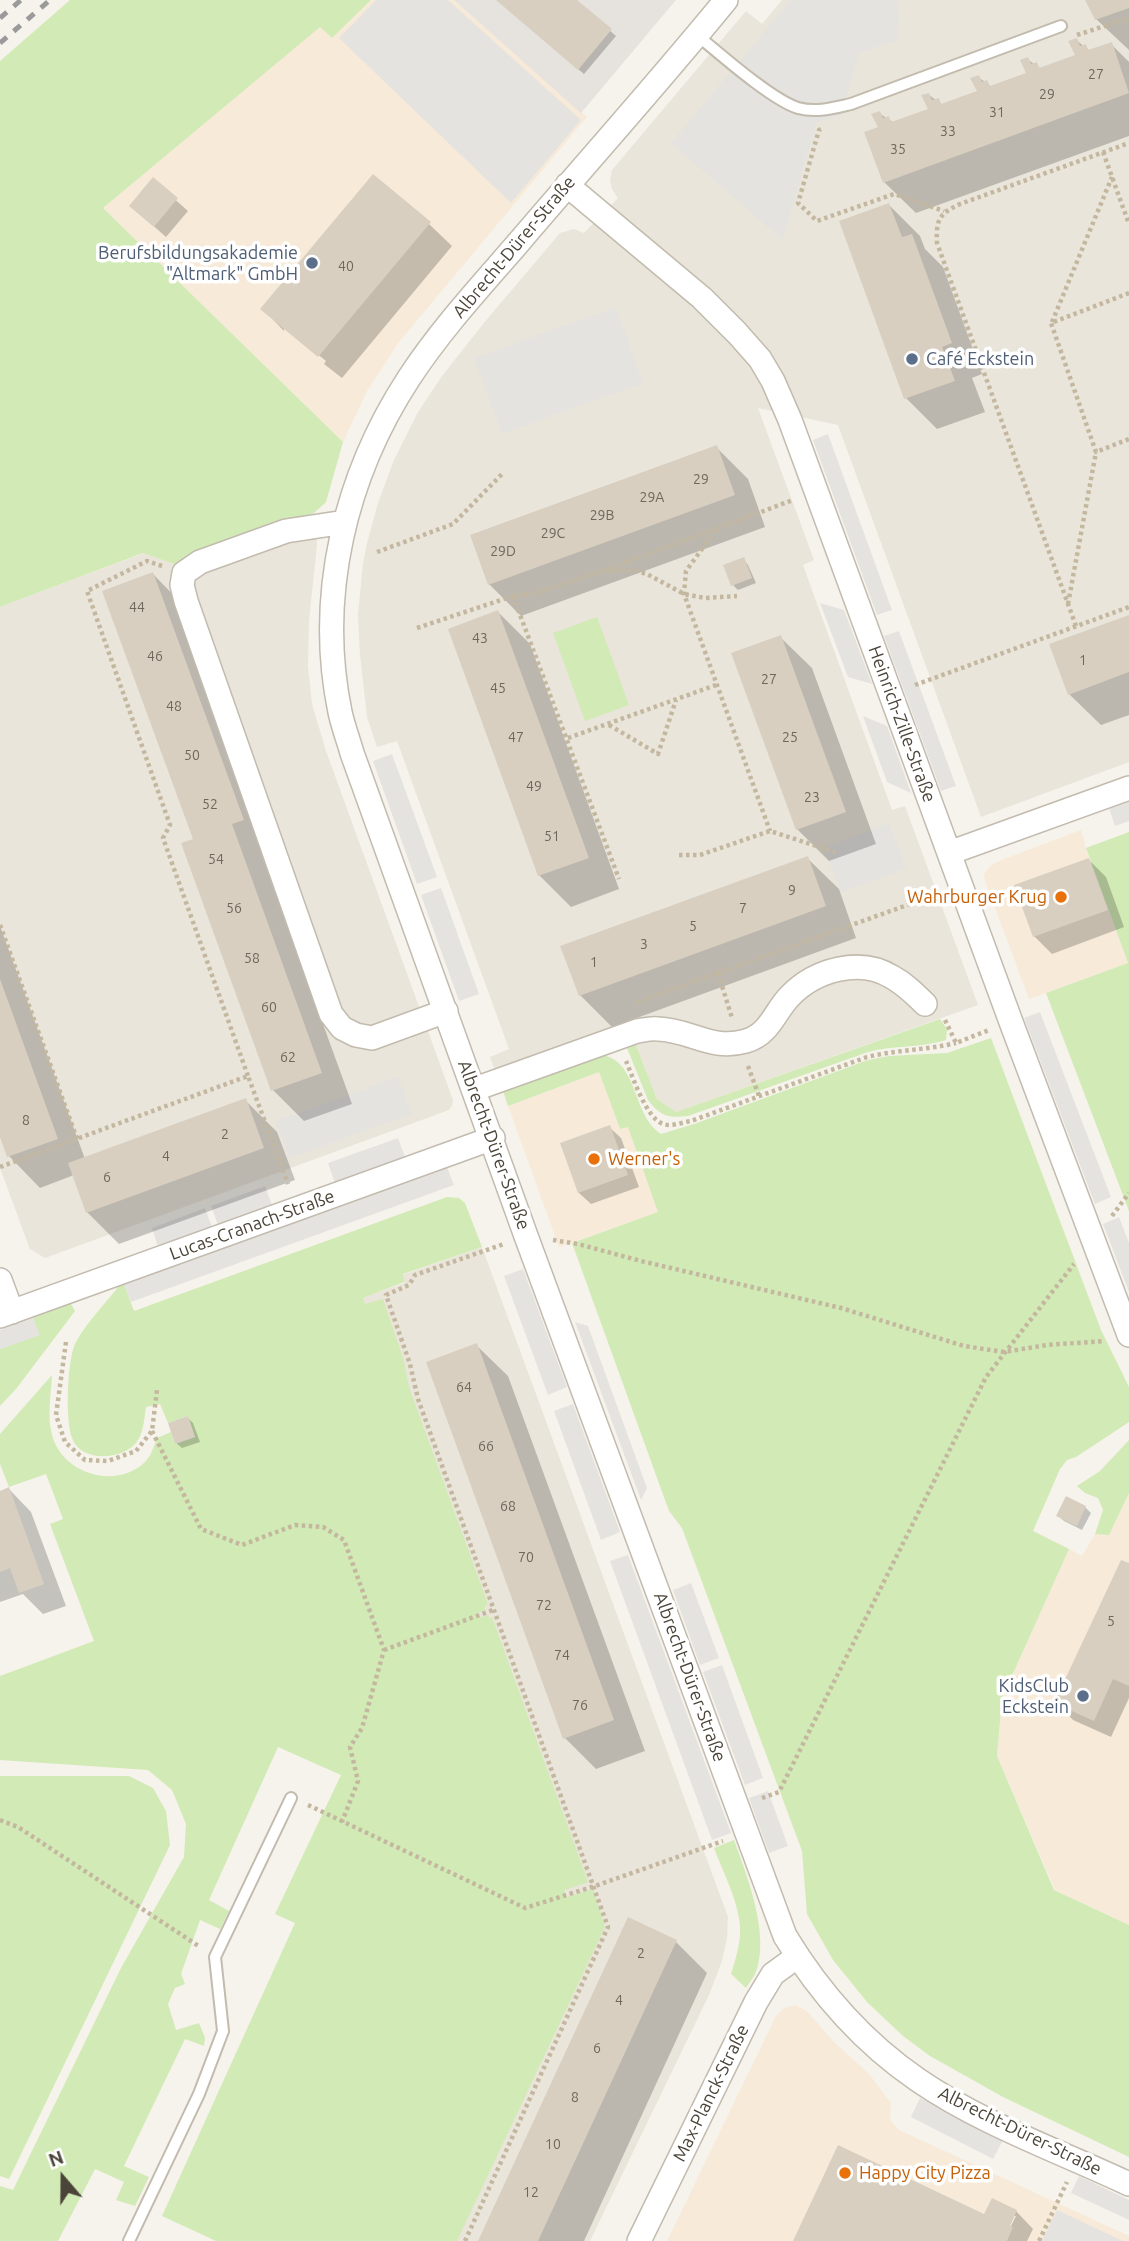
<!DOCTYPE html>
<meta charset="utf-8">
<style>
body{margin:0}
#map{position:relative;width:1129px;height:2241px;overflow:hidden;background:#f6f3ec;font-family:Ubuntu,sans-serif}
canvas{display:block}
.north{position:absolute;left:28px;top:2143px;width:70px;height:70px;-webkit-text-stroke:5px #fff;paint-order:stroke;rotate:340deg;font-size:19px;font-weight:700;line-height:28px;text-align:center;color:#4b4439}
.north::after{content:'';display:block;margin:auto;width:24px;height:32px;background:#4b4439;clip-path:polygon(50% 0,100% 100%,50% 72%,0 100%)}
</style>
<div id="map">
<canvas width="1129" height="2241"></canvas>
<div class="north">N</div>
</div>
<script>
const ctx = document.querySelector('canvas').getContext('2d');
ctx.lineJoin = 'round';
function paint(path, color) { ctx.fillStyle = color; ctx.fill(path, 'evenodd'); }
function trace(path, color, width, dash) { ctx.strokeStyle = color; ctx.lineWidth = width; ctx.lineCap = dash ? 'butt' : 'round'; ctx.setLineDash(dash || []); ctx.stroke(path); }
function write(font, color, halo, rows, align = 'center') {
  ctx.font = font + ' Ubuntu,sans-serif'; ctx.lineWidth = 7; ctx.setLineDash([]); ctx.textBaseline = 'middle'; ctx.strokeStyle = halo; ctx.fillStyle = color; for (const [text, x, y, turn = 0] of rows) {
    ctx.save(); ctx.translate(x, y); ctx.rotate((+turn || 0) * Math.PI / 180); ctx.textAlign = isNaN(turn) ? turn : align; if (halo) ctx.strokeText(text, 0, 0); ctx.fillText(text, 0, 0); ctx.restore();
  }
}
const residential = new Path2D(`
 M782,0H1129V762L981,817L838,425L758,408L814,560L803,565L892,810L905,806L978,1005L676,1112L657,1099L634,1040L503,1091L490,1057L509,1049L397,741L377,747L367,717L360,655L358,615L363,563L367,543L378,503L394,460L418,412L442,376L483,324L560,233L574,229L584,233L618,198L612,189L610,179L612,170L746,11L762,24Z
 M314,513L317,545L309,621L308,666L312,704L326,751L453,1100L452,1106L449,1110L45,1258L30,1249L0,1168V607L144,553L174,564Z
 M482,1247L728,1917L727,1938L722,1961L709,1995L590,2241H426L568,1898L540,1794L362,1298L404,1283L402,1275Z`);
const commercial = new Path2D(`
 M371,0H454L587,117L399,342L367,391L343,442L103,208L320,26L332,38Z
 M1081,830L1089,858L1128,963L1029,999L985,881L984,874L991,865L999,861Z
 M599,1072L620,1129L628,1126L659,1212L559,1247L508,1106Z
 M1129,1493V1925L1055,1890L997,1756L1002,1698L1069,1549L1082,1556L1095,1534L1109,1535Z
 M795,2005L807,2011L832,2040L869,2074L891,2103L890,2114L891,2121L899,2130L1129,2236V2241H667L776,2016L784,2008Z`);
const industrial = new Path2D(`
 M454,0H676L581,113Z`);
const green = new Path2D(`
 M70,0H371L332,38L320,27L103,208L343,442L326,502L314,513L174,564L143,553L0,607V61Z
 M597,617L629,705L585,721L553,633Z
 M1129,832V1211L1046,993L1128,963L1086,848Z
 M940,1019L947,1029L946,1040C921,1048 894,1045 868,1052L688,1116C668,1118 661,1117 648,1100L625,1043L634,1040L657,1099L676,1112Z
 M991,1038L1101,1330L1129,1387V1422L1076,1457L1067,1460L1060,1469L1033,1531L1069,1549L1002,1698L997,1756L1054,1890L1129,1925V2157L1003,2097L930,2056L903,2036L867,2002L833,1960L807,1914L802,1851L682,1528L669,1511L572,1243L658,1212L628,1127L620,1129L599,1072L508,1106L503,1091L597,1054C640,1058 630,1113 661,1134L694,1124L868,1060L889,1056L947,1053Z
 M447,1197L459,1198L465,1203L482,1247L403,1274L404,1282L363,1298L365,1304L383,1299L404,1361L409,1387L488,1604L485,1606V1610L476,1614L477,1618L488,1615L489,1618L492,1617L588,1882L565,1890L567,1897L593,1889L605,1927L457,2241H216L162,2216L295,1923L275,1914L341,1775L278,1747L209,1900L229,1911L220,1929L200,1920L181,1974L185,1984L175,1988L168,2004L176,2030L199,2023L205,2038L204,2046L185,2039L124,2166L149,2177L135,2206L116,2200L124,2182L95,2169L58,2241H0V2186L13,2190L121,1968L184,1857L186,1824L172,1790L148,1770L0,1760V1676L94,1641L50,1524L63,1519L46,1474L9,1487L0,1464V1434L52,1375C51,1394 47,1417 52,1435C62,1474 116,1490 145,1462C151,1456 154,1446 157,1438L171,1432L175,1444L195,1437L188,1416L168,1423L160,1404L146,1407C144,1419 144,1433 136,1443C122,1460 81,1463 72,1438C65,1421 67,1358 76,1342C87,1322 105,1304 119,1286L124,1284L134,1311Z
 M67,1304H71L75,1311L16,1389L0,1406V1349L39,1335L33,1318Z
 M1129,1440V1493L1109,1535L1095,1534L1103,1510L1098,1498L1085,1493L1077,1486L1100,1471Z
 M0,1776H129L153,1788L166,1811L170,1845L9,2179L0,2176Z
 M734,1840C747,1876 771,1936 755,1974C753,1978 749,1983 746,1988L731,1974C736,1958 741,1942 740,1926C738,1900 723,1872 714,1848Z`);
const parking = new Path2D(`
 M376,0H448L581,120L511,203L339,38Z
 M791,0H898L899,21L897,40L859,53L841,115L817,122L783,240L671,143Z
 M616,307L643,383L502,434L474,358Z
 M828,434L892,610L877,615L813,440Z
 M820,603L844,610L872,684L848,677Z
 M899,631L956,786L941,791L884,636Z
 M863,716L887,726L911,793L887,782Z
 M392,754L437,877L417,884L373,761Z
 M1129,801V821L1115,826L1109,808Z
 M889,823L906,868L841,893L824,848Z
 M441,888L479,994L459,1001L421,895Z
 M1040,1012L1111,1197L1095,1204L1024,1018Z
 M398,1077L412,1114L289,1158L276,1121Z
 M398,1138L405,1157L335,1183L328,1163Z
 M447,1167L454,1185L131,1302L124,1284Z
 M265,1186L272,1205L218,1225L211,1206Z
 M205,1208L212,1227L158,1247L152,1228Z
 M1119,1217L1129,1243V1292L1103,1224Z
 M523,1269L567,1387L548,1395L504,1276Z
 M33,1318L40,1335L0,1349V1330Z
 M575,1322L588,1326L647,1488L641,1500Z
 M573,1404L620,1532L601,1540L554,1411Z
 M628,1555L731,1833L712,1840L610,1561Z
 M691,1583L719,1658L700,1665L673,1590Z
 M722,1665L763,1778L745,1785L703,1672Z
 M768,1791L788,1846L769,1853L749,1798Z
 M920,2098L1003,2140L993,2159L911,2117Z
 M1079,2176L1129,2200V2220L1071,2193Z
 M1057,2210L1123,2241H1042Z`);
const shadow = new Path2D(`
 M497,0H575L616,36L584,74Z
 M1087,0H1129V50L1096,19Z
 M1076,40L1090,51L1111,44L1129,62V136L916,213L884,182L879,113L894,123L930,110L929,95L943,105L979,92L978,77L992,87L1028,74L1027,59L1041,69L1077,56Z
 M153,180L188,211L166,237L131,206Z
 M889,205L920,236L925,249L943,267L982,374L972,378L985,412L937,429L906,398Z
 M429,224L452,246L342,378L324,364L326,361L284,327V331L263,309Z
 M716,447L748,479L765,527L521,616L489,584Z
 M743,559L748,565L756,583L738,590L733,585Z
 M153,574L184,606L275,851L262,856L352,1104L304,1121L273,1090L196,840Z
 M498,612L530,644L619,889L571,907L539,875Z
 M1129,617V715L1101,725L1069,694Z
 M780,637L812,668L876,844L829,861L797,829Z
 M807,858L839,889L856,938L612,1027L580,995Z
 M1089,860L1106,877L1124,927L1052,954L1034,936Z
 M0,926L85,1159L245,1100L277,1132L295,1180L119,1244L87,1212L74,1175L40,1188L9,1156L0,1132Z
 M609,1127L621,1138L639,1187L591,1204L579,1193L562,1144Z
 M476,1345L508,1376L645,1751L596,1769L565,1738Z
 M188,1418L193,1423L200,1442L182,1448L176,1443Z
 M9,1489L31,1512L66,1606L43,1614L23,1594L0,1602V1493Z
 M1085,1507L1091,1513L1082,1530L1064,1521L1058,1516Z
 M1129,1565V1698L1111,1737L1073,1720L1056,1702Z
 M676,1942L707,1973L584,2241H480Z
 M1016,2211L1033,2229L1027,2241H795ZM1012,2216H1016L1007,2234Z`);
const building = new Path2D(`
 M496,0H577L612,29L578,70Z
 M1085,0H1129V8L1095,20Z
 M1077,38L1080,46L1086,44L1088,50L1112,42L1129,93L883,183L864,132L878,127L871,114L880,111L883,118L889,116L891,122L928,109L921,95L929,93L932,100L939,98L941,104L963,96L977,91L970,78L979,75L982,82L987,80L990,86L1026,73L1020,60L1028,57L1031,64L1037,62L1039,68L1075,55L1068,41Z
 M373,174L431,222L318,357L260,309Z
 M153,177L178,198L154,227L129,206Z
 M889,203L902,237L912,234L952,343L942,347L955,381L904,399L839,221Z
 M717,445L735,495L488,585L470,535Z
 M744,557L752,578L731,586L723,565Z
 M153,572L244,820L232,824L322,1073L271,1091L181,843L193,839L102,591Z
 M498,610L589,858L538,876L448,629Z
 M1129,615V672L1068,695L1049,644Z
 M781,635L846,812L796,830L731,653Z
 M808,856L826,906L579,996L560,946Z
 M1089,858L1108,910L1033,937L1014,885Z
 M0,979L58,1139L7,1157L0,1137Z
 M246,1098L264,1148L86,1213L68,1163Z
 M610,1125L628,1175L578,1193L560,1143Z
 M477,1343L614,1720L563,1739L426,1362Z
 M188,1416L195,1437L175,1444L168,1423Z
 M9,1487L44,1584L19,1593L10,1568L0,1572V1491Z
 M1066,1496L1086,1506L1077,1526L1056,1516Z
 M1121,1560L1129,1563V1686L1113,1679L1094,1721L1054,1703Z
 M628,1917L677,1940L538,2241H478Z
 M838,2145L984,2214L992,2198L1017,2210L1010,2226L1013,2227L1007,2241H793Z`);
const path = new Path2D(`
 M1077,35L1129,18
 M821,129L819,130L798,203L817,221L894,194L944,211
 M1103,152L1129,224
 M1129,293L1051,323L1096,452L1129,439
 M1052,322L1112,177
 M715,531L686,571L684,594L770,831
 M377,552L453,524L503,473
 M162,566L147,561L87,591L170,825L163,838L248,1076
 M607,571L632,570L647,574L684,594L705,598L737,596
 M513,596L619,879
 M1068,604L1096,452
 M1076,626L937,243C936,219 939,214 960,204L1129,143
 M417,628L513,596L532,594L602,571L793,500
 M915,685L1129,607
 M609,725L658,754L676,700
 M568,738L716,685
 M679,855H700L770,831L838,853
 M0,925L77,1139
 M718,973L732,1018
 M637,1002L938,894
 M945,1020L956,1043L989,1030
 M626,1061C633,1077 646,1118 663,1124C672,1127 683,1122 691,1121L867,1057C896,1050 926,1050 956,1043
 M748,1066L759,1096
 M0,1167L248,1076L288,1184
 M1112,1216L1129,1193
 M553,1240L578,1244L641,1261L841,1308L964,1346L1004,1352L1047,1345L1104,1341
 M66,1342L56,1415L65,1442L85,1460L108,1461L136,1451L152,1431L157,1390
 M152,1431L201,1529L242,1545L295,1525L323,1527L344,1540L384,1650L362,1728L350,1747L358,1781L342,1822
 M384,1650L493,1610
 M762,1798L779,1792L986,1377L1074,1264
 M308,1805L525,1908L595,1886L723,1841
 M0,1820L18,1827L200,1947
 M465,2241L608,1927L418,1399L410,1364L386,1295L409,1285L415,1275L504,1244
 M1039,2241L1067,2182`);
const lane = new Path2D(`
 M697,35C720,54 772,100 798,108C816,113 833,108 851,104L1061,26
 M129,2241L199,2094L223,2031L215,1957L291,1798`);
const street = new Path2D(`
 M726,0C659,82 588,161 519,242C481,286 441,329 409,378C345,476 316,596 340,712C343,726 348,739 352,753L526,1236L785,1936C819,1992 864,2043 918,2080C982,2124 1059,2151 1129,2184
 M567,185L702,298L737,333L760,359L773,381L790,420L1011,1022L1129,1335
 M345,522L286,531L200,562L184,573L182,585L186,601L331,1014L342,1028L356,1035L372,1038L446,1011
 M949,853L1129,788
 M475,1089L637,1031C644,1030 651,1028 658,1029C691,1030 711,1051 746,1041C770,1034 775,1011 790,996C815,970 860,957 892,977C905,984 915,994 925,1004
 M0,1280L12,1312
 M0,1316L493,1138
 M639,2241L756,2002L773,1974L798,1956`);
const rail = new Path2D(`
 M0,18L21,0
 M0,43L50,0`);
const markers = [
 [312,263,7,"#5c6f8a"],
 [912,359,7,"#5c6f8a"],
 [1061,897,7,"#e8710a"],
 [594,1159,7,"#e8710a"],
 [1083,1696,7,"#5c6f8a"],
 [845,2173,7,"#e8710a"]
];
const numberNames = [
 ["27",1096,74],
 ["29",1047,94],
 ["31",997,112],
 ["33",948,131],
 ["35",898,149],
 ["40",346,266],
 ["29",701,479],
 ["29A",652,497],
 ["29B",602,515],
 ["29C",553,533],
 ["29D",503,551],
 ["44",137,607],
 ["43",480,638],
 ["46",155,656],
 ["1",1083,660],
 ["27",769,679],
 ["45",498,688],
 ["48",174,706],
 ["47",516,737],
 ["25",790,737],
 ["50",192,755],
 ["49",534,786],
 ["23",812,797],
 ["52",210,804],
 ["51",552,836],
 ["54",216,859],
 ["9",792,890],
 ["56",234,908],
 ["7",743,908],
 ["5",693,926],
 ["3",644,944],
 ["58",252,958],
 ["1",594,962],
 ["60",269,1007],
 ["62",288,1057],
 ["8",26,1120],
 ["2",225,1134],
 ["4",166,1156],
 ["6",107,1177],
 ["64",464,1387],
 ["66",486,1446],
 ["68",508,1506],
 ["70",526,1557],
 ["72",544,1605],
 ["5",1111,1621],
 ["74",562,1655],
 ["76",580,1705],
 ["2",641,1953],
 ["4",619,2000],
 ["6",597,2048],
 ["8",575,2097],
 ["10",553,2144],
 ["12",531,2192]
];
const streetNames = [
 ["Albrecht-Dürer-Straße",514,247,-50],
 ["Heinrich-Zille-Straße",902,724,70],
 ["Albrecht-Dürer-Straße",494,1145,70],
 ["Lucas-Cranach-Straße",252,1225,-20],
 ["Albrecht-Dürer-Straße",690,1677,70],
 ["Max-Planck-Straße",711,2093,-64],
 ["Albrecht-Dürer-Straße",1020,2131,26]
];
const serviceNames = [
 ["Berufsbildungsakademie",298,253],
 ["\"Altmark\" GmbH",298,274],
 ["Café Eckstein",926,359,"left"],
 ["KidsClub",1069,1686],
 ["Eckstein",1069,1707]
];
const foodNames = [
 ["Wahrburger Krug",1047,897,"right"],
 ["Werner's",608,1159],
 ["Happy City Pizza",859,2173]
];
paint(residential, '#eae5da');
paint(commercial, '#f7ead8');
paint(industrial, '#e6e2dd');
paint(green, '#d2eab5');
paint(parking, '#e5e3e0');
paint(shadow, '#0003');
paint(building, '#d8cfc1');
trace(lane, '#c2bbae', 14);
trace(street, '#c2bbae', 26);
trace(path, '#c4b79f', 4.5, [3.5, 3.5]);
trace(lane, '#fff', 10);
trace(street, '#fff', 23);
trace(rail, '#9a9a9a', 5, [9, 9]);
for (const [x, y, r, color] of markers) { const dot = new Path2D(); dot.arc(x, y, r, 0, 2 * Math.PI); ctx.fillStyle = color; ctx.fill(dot); trace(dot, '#fff', 2.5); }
write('14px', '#6e675b', null, numberNames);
write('18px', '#4b4439', '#fff', streetNames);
write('18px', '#4e5e75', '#fff', serviceNames, 'right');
write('18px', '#c56008', '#fff', foodNames, 'left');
</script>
